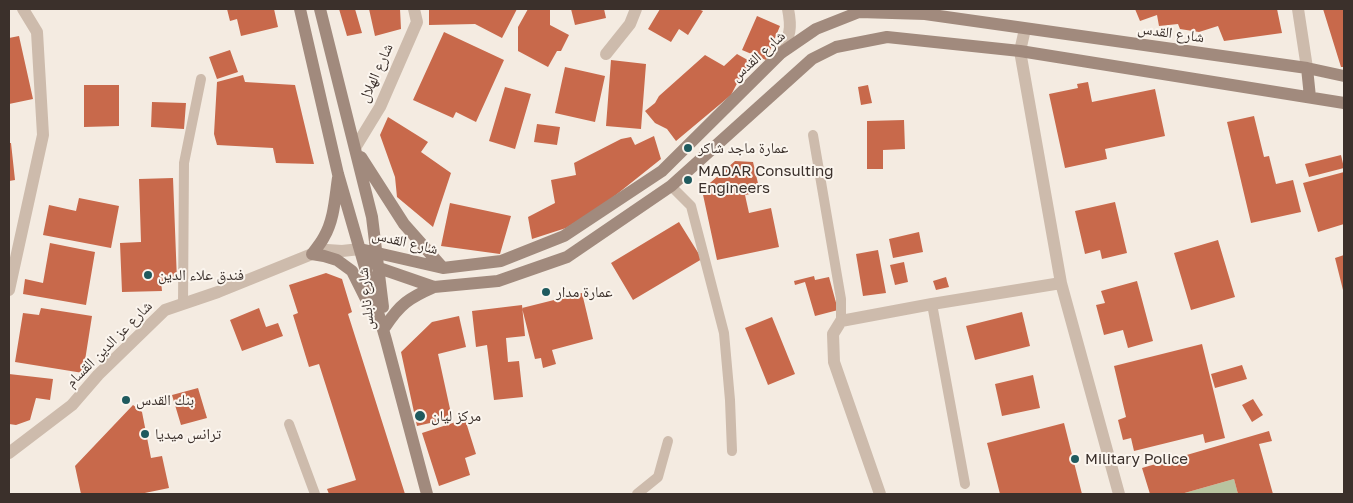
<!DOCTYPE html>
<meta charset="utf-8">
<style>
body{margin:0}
#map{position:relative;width:1353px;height:503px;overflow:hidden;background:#f4ebe1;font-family:"Golos Text",sans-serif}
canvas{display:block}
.frame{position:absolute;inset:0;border:10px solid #3b302b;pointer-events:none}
</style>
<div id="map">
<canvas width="1353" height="503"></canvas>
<div class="frame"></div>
</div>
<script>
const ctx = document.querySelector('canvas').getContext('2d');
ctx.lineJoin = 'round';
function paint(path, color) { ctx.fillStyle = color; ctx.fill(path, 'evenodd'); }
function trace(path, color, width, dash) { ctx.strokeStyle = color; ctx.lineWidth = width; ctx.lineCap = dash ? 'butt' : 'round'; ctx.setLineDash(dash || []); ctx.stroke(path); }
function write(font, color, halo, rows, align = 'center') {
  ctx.font = font + ' "Golos Text","Noto Naskh Arabic",sans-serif'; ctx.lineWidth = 4; ctx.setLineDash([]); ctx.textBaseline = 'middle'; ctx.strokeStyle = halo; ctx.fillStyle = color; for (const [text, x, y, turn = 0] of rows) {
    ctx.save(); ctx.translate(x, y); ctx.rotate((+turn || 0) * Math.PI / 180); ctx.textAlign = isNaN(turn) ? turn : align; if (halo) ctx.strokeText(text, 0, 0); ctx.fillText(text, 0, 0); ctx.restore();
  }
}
const green = new Path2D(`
 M1234,479L1238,494H1181Z`);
const building = new Path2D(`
 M227,9H274L278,27L241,36L237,19L230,21Z
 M339,9H355L362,33L347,36Z
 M369,9H400L401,29L375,36Z
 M429,9H517L502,38L475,24L429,25Z
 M528,9H550V25L569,35L561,51H557L548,67L518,51V27Z
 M571,9H604L606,18L575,25Z
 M660,9H698L703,11L688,35L679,29L671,42L648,29Z
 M1135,9H1277L1282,33L1224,41L1218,26L1199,32L1180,29L1178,24L1159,26L1157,15L1140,21Z
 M1323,9H1344V67H1341Z
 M757,16L780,26L766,60L742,50Z
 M444,32L504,60L476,122L456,112L453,118L413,100Z
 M19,36L33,99L9,104V38Z
 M230,50L238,72L217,79L209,57Z
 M737,54L753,63L743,72L731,95L676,141L667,129L655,123L645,111L655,103L659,96L705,55L724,66Z
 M611,60L646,64L641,129L606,126Z
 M565,67L605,76L595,122L555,113Z
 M243,75L245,82L295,85L314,164L276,163L273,148L217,145L214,134L217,82Z
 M1088,82L1092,102L1155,89L1165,136L1105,149L1107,159L1065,168L1049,94L1078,88L1077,84Z
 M84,85H119V126L84,127Z
 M868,85L872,103L861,105L858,87Z
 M505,87L531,94L515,149L489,141Z
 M152,102L186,103L184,129L151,127Z
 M1254,116L1264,157L1269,156L1276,184L1293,180L1301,212L1251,223L1227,122Z
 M388,117L428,142L421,152L451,173L433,227L397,197L395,177L380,135Z
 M904,120L905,149L883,150V169H867V121Z
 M537,124L560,127L557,145L534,142Z
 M654,136L661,159L602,206L566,228L532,239L528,217L555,203L551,180L576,175L574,163L621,139L631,137L635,145Z
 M9,143H11L15,180L9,181Z
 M1341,155L1344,168L1309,177L1305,164Z
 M735,161L753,162L760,192L745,195L749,213L771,208L779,247L717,260L702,190Z
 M1344,172V224L1318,232L1303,183Z
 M173,178L177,281H161L162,291L122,292L120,243L141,242L139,179Z
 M79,198L119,206L111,248L43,235L49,205L76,211Z
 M1115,202L1127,253L1102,259L1100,250L1085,254L1075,211Z
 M450,203L511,216L500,254L441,246Z
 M679,222L702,259L633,300L611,263Z
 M919,232L923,252L893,258L889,239Z
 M1218,240L1235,297L1191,310L1174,253Z
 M50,243L95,252L86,305L23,294L25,279L43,283Z
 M878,250L886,293L863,296L856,254Z
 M1344,255V294L1335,258Z
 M904,262L908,282L895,285L890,265Z
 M326,273L342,279L352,312L348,314L405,494H329L327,489L356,480L319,364L309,367L293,315L298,313L289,285Z
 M814,276L815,280L829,277L838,310L815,316L805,282L795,285L794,281Z
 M946,277L949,287L936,290L933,281Z
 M1137,281L1153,341L1128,348L1123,330L1104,335L1096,305L1105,303L1101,291Z
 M582,293L593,339L552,350L556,364L543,368L541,358L535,359L522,308Z
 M522,305L525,336L506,338L508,362L519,361L523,397L494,400L487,345L476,347L472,311Z
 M41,308L92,316L83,373L15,362L23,313L39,315Z
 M259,308L266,327L278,323L283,336L242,351L230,320Z
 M1022,312L1030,346L975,360L966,326Z
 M459,316L466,347L438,354L452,418L417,426L401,352L432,322Z
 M772,317L795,374L768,385L745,328Z
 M1202,344L1225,438L1205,443L1203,434L1134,451L1131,438L1123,440L1118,420L1126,417L1114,366Z
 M1242,365L1247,379L1215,388L1211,374Z
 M9,374L53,379L50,400L36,398L30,420L16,425L9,424Z
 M1033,375L1040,408L1002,416L995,384Z
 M198,388L207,418L181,425L172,395Z
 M1253,399L1263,415L1252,422L1242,405Z
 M133,405L142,412L151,458L162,456L169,488L140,494H81L75,466Z
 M465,419L476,454L465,458L470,475L439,486L422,433Z
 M1064,423L1082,494H1000L987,443Z
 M1269,431L1272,441L1259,444L1273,494H1238L1234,479L1181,494H1150L1142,468Z`);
const lane = new Path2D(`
 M813,135L841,299V321
 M671,186L691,206L724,333L730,400L732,451
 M183,304L184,163L201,79
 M932,304L965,484
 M289,424L315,494
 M637,494L658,477L668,441`);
const street = new Path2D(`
 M1298,9L1307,68
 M1025,29L1020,51L1061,283L1119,494
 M781,53C790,34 792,29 788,9
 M606,54L630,24L636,9
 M355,148L380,107L417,22L414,9
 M9,290L43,135L37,32L23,9
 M9,453L72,405L98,375L165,310L218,292L312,254L327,250L342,251L360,249
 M880,494L834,362L833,334L841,321L932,304L1061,283`);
const secondary = new Path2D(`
 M300,9L338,174L386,340L427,494
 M320,9L372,217L383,307
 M1307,68L1310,97
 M361,157L404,224L443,268
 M338,178C335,198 334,220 324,237C321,243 316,249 312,254L324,256L337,260L352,271L372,311
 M360,249L379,268L434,287L498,281L567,257L671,186L812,59L836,47L887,37L1020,51L1344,103
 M360,249L443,268L501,261L564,236L662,171L781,53L816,29L859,12L925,14L1307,68L1344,76
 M385,327C400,304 409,298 434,287`);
const markers = [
 [688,148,5,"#1f5a5e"],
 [688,180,5,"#1f5a5e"],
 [148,275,5,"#1f5a5e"],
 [546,292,5,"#1f5a5e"],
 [126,400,5,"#1f5a5e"],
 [420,416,6,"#1f5a5e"],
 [145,434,5,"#1f5a5e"],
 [1075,459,5,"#1f5a5e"]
];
const streetNames = [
 ["شارع القدس",1171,33,8],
 ["شارع القدس",758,56,-42],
 ["شارع الهلال",376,73,-66],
 ["شارع القدس",405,242,13],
 ["شارع نابلس",366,299,-96],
 ["شارع عز الدين القسام",109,344,-45]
];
const poiNames = [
 ["عمارة ماجد شاكر",698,148],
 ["MADAR Consulting",698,171],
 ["Engineers",698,188],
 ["فندق علاء الدين",158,275],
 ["عمارة مدار",556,292],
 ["بنك القدس",136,400],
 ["مركز ليان",431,416],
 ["ترانس ميديا",155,434],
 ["Military Police",1085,459]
];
paint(green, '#b8c4a0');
paint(building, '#c8694b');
trace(lane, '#cdbbac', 10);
trace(street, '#cdbbac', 12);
trace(secondary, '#a18a7d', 12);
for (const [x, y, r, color] of markers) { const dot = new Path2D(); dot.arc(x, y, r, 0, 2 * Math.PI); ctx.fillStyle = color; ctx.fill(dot); trace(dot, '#fbf5ee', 2); }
write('15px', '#3b302b', '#fbf5ee', streetNames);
write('15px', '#3b302b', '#fbf5ee', poiNames, 'left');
</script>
